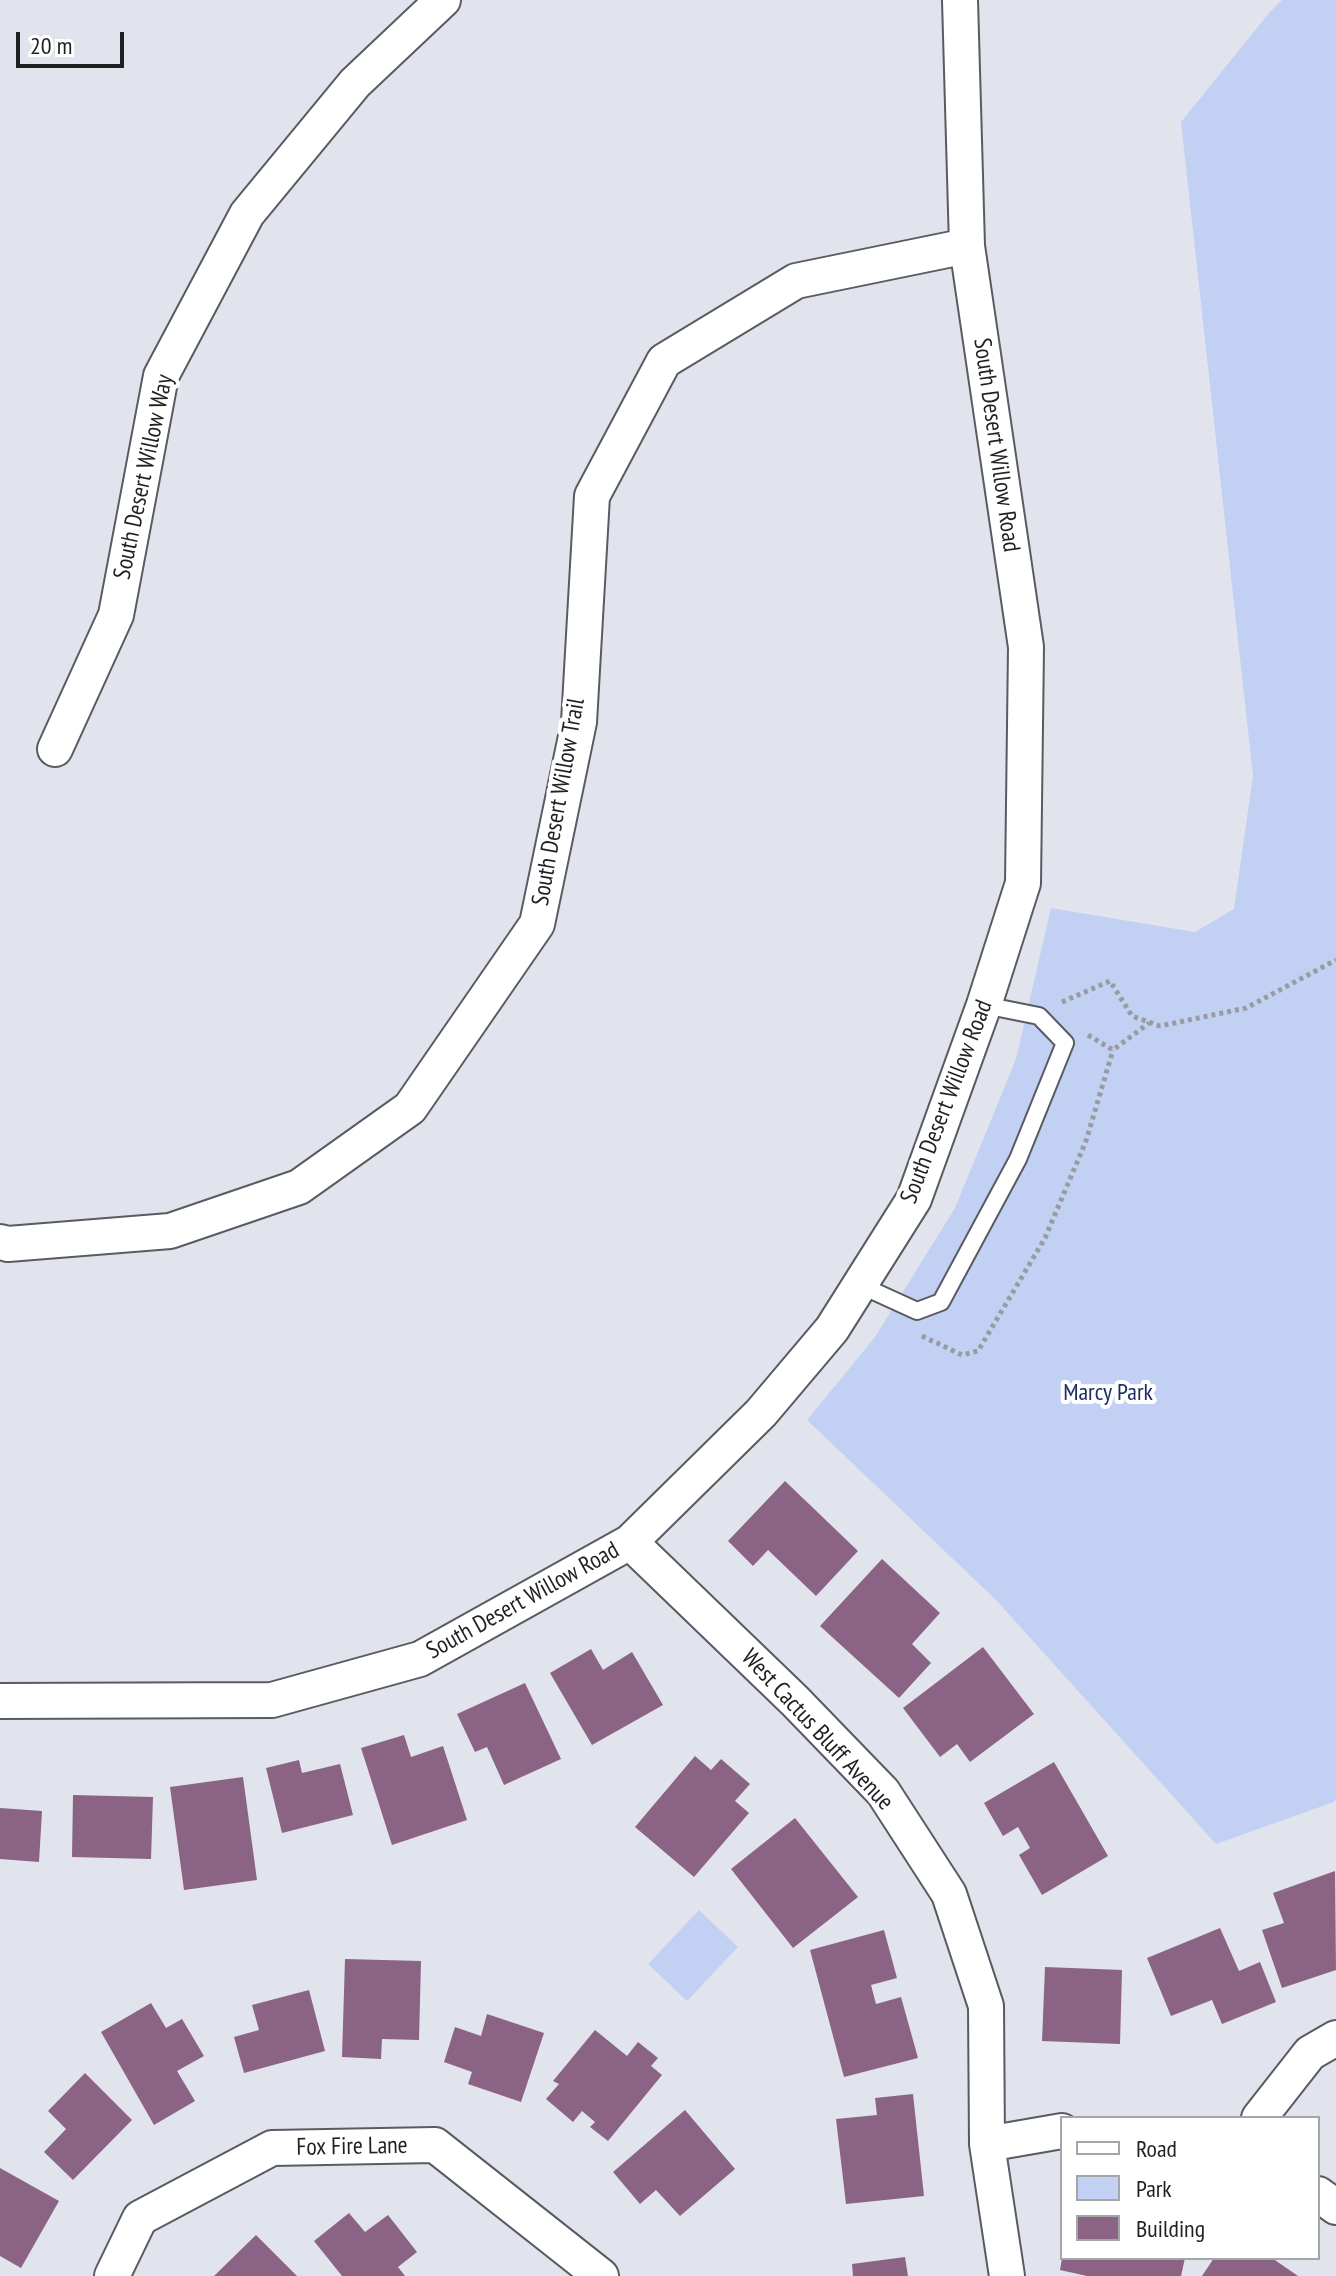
<!DOCTYPE html>
<style>
body{margin:0}
#map{position:relative;width:1336px;height:2276px;overflow:hidden;background:#e1e4ec;font-family:"PT Sans Narrow",sans-serif}
canvas{display:block}
.legend{position:absolute;left:1060px;top:2116px;width:260px;height:144px;box-sizing:border-box;background:#fff;border:2px solid #a5a6a7;margin:0;padding:10px 14px;list-style:none;font-size:24px;color:#1e2022}
.legend li{display:flex;align-items:center;gap:16px;height:40px}
.legend b{width:40px;border:2px solid #a5a6a7}
.scale{position:absolute;left:16px;top:32px;width:108px;height:36px;box-sizing:border-box;border:4px solid #1e2022;border-top:0;padding-left:10px;font-size:24px;line-height:28px;white-space:nowrap;color:#1e2022;-webkit-text-stroke:6px #fff;paint-order:stroke}
</style>
<div id="map">
<canvas width="1336" height="2276"></canvas>
<ul class="legend">
<li><b style="height:10px;background:#fff"></b>Road</li>
<li><b style="height:22px;background:#c2d1f3"></b>Park</li>
<li><b style="height:22px;background:#8b6485"></b>Building</li>
</ul>
<div class="scale">20 m</div>
</div>
<script>
const ctx = document.querySelector('canvas').getContext('2d');
ctx.lineJoin = 'round';
function paint(path, color) { ctx.fillStyle = color; ctx.fill(path, 'evenodd'); }
function trace(path, color, width, dash) { ctx.strokeStyle = color; ctx.lineWidth = width; ctx.lineCap = dash ? 'butt' : 'round'; ctx.setLineDash(dash || []); ctx.stroke(path); }
function write(font, color, halo, rows, align = 'center') {
  ctx.font = font + ' "PT Sans Narrow",sans-serif'; ctx.lineWidth = 8; ctx.setLineDash([]); ctx.textBaseline = 'middle'; ctx.strokeStyle = halo; ctx.fillStyle = color; for (const [text, x, y, turn = 0] of rows) {
    ctx.save(); ctx.translate(x, y); ctx.rotate((+turn || 0) * Math.PI / 180); ctx.textAlign = isNaN(turn) ? turn : align; if (halo) ctx.strokeText(text, 0, 0); ctx.fillText(text, 0, 0); ctx.restore();
  }
}
const green = new Path2D(`
 M1282,0H1336V1799L1334,1802L1216,1844L996,1600L807,1420L875,1337L955,1208L1016,1059L1051,908L1195,932L1234,909L1253,776L1181,122L1269,13Z
 M699,1910L738,1947L687,2001L648,1964Z`);
const building = new Path2D(`
 M785,1481L858,1551L816,1596L768,1550L753,1566L728,1541Z
 M882,1559L940,1613L912,1644L931,1663L899,1698L820,1626Z
 M983,1647L1034,1714L970,1762L957,1744L940,1757L903,1708Z
 M591,1649L603,1670L632,1652L663,1705L592,1745L550,1673Z
 M525,1683L561,1759L504,1785L487,1747L475,1752L457,1714Z
 M404,1735L411,1757L443,1746L467,1820L392,1845L361,1748Z
 M695,1756L711,1770L721,1759L750,1784L735,1801L749,1813L694,1877L635,1827Z
 M299,1760L302,1773L340,1764L353,1815L282,1833L266,1768Z
 M1054,1762L1108,1856L1042,1895L1019,1855L1030,1848L1018,1827L1003,1836L984,1803Z
 M243,1777L257,1880L184,1890L170,1787Z
 M73,1795L153,1797L151,1859L72,1857Z
 M0,1808L42,1811L39,1862L0,1859Z
 M795,1818L858,1897L793,1948L731,1869Z
 M1335,1871L1336,1970L1282,1988L1262,1930L1284,1923L1273,1893Z
 M1220,1928L1239,1971L1260,1962L1276,2002L1222,2024L1212,2000L1171,2016L1147,1958Z
 M884,1930L897,1978L871,1985L876,2004L901,1997L918,2058L844,2077L810,1950Z
 M345,1959L421,1961L419,2040L382,2039L381,2059L342,2057Z
 M1045,1967L1122,1970L1120,2044L1042,2041Z
 M309,1990L325,2051L244,2073L234,2037L259,2030L252,2005Z
 M151,2003L166,2028L182,2019L204,2056L177,2071L195,2101L154,2125L101,2032Z
 M487,2014L544,2033L521,2102L468,2084L472,2072L444,2062L455,2027L481,2036Z
 M595,2030L627,2056L638,2042L658,2058L651,2066L662,2075L608,2141L590,2127L595,2122L582,2111L573,2122L546,2099L559,2084L553,2081Z
 M85,2073L132,2120L73,2180L44,2152L66,2129L48,2111Z
 M913,2094L924,2196L846,2204L836,2119L877,2115L875,2098Z
 M685,2110L735,2169L680,2216L656,2190L640,2204L613,2172Z
 M0,2168L59,2201L21,2268L0,2256Z
 M349,2213L365,2232L388,2215L417,2252L398,2267L405,2276H342L314,2241Z
 M256,2235L297,2276H214Z
 M905,2257L908,2276H853L852,2264Z
 M1062,2258H1185L1181,2276H1087L1060,2270Z
 M1214,2258H1272L1298,2276H1202Z`);
const path = new Path2D(`
 M1062,1002L1110,981L1132,1016L1160,1026L1246,1008L1336,960
 M1088,1035L1113,1050L1149,1023
 M922,1336L962,1355L978,1351L1045,1238L1086,1141L1113,1050`);
const service = new Path2D(`
 M860,1285L917,1311L941,1302L1018,1159L1065,1043L1039,1016L984,1005`);
const minor = new Path2D(`
 M55,749L116,615L161,376L247,214L355,83L443,0
 M0,1242L8,1244L170,1231L299,1187L410,1108L537,924L579,722L592,496L664,361L796,281L967,246
 M630,1542L795,1701L883,1792L949,1894L986,2006L987,2144L1007,2276
 M0,1701L272,1700L420,1659L630,1542L761,1413L832,1329L914,1199L984,1005L1023,883L1026,647L967,246L960,0
 M1259,2118L1310,2053L1336,2038
 M987,2144L1062,2131
 M1318,2194L1336,2207
 M112,2276L140,2218L272,2148L435,2145L601,2276`);
const streetNames = [
 ["South Desert Willow Road",996,445,82],
 ["South Desert Willow Way",144,477,-78],
 ["South Desert Willow Trail",559,802,-80],
 ["South Desert Willow Road",947,1102,-69],
 ["South Desert Willow Road",523,1601,-29],
 ["West Cactus Bluff Avenue",817,1730,47],
 ["Fox Fire Lane",352,2147,-1]
];
const parkNames = [
 ["Marcy Park",1108,1393]
];
paint(green, '#c2d1f3');
paint(building, '#8b6485');
trace(service, '#585b62', 20);
trace(minor, '#585b62', 38);
trace(path, '#989ba0', 5, [4, 4]);
trace(service, '#fff', 16);
trace(minor, '#fff', 34);
write('24px', '#1e2022', '#fff', streetNames);
write('24px', '#1b2e65', '#fff', parkNames);
</script>
